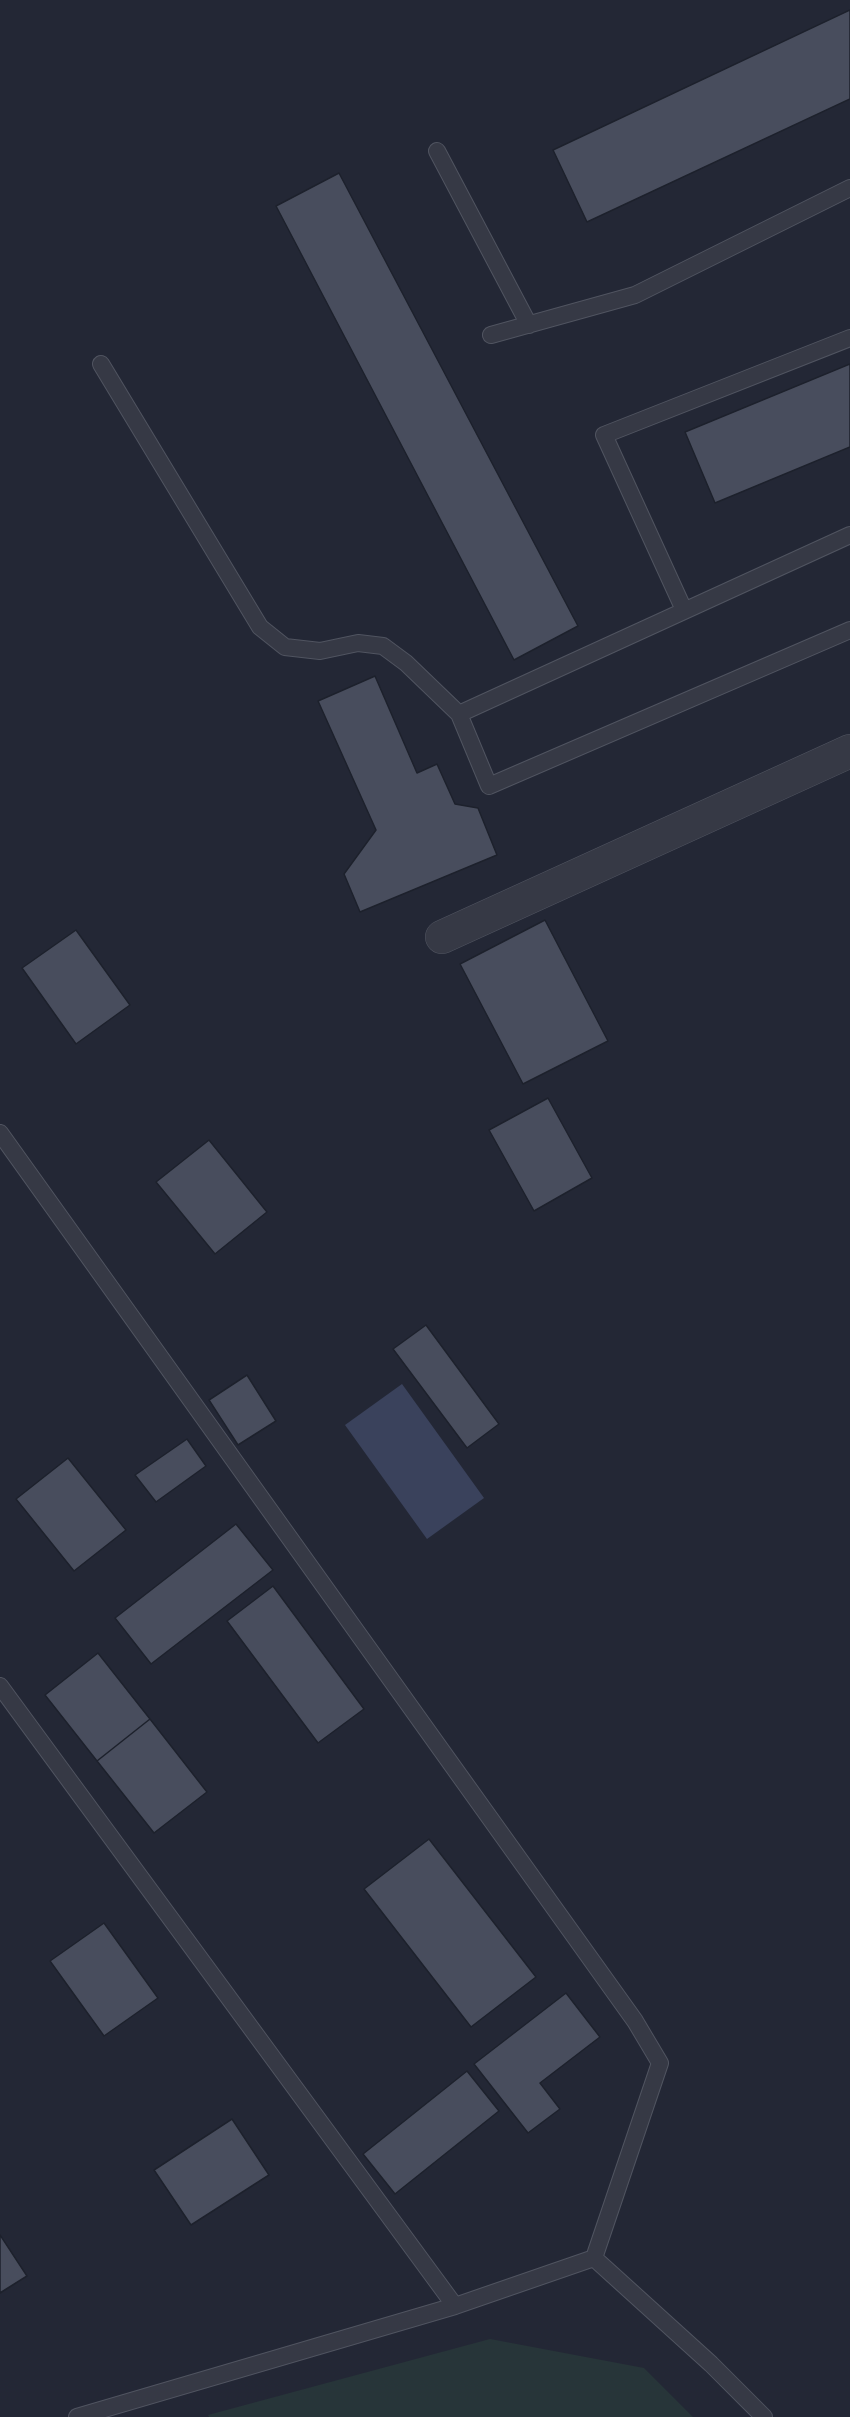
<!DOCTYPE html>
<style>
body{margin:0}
canvas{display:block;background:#232735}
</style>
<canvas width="850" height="2417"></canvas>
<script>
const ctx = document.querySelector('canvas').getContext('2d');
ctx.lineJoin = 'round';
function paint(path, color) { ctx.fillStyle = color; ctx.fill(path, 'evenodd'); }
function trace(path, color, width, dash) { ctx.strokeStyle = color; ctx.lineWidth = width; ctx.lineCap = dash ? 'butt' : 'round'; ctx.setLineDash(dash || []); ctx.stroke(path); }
const green = new Path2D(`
 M490,2339L644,2368L693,2417H209L208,2415Z`);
const water = new Path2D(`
 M402,1384L484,1498L427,1539L345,1425Z`);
const building = new Path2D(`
 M850,10V99L587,222L553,150Z
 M339,173L578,626L514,660L276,206Z
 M850,364V447L715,503L685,432Z
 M375,676L417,773L437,764L455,804L478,808L497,855L360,912L344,874L376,830L318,701Z
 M545,920L608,1041L523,1084L460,964Z
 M76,930L130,1005L76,1044L22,968Z
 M548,1098L592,1178L534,1211L489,1130Z
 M209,1140L267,1212L215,1254L156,1182Z
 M426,1325L499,1424L467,1448L393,1349Z
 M247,1375L276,1421L238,1445L209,1400Z
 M187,1439L206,1466L156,1502L135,1475Z
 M68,1458L126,1530L74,1571L16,1499Z
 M236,1524L273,1570L151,1664L115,1618Z
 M273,1586L364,1709L318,1743L227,1621Z
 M98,1653L150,1719L97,1761L45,1695Z
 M150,1719L207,1792L154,1833L97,1761Z
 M429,1839L536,1977L471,2027L364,1889Z
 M104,1923L158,1998L104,2036L50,1961Z
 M566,1993L600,2037L540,2083L560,2109L528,2133L474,2064Z
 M467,2071L499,2111L395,2194L363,2154Z
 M232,2119L269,2175L191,2225L154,2170Z
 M0,2235L27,2276L0,2293Z`);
const lane = new Path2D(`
 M437,151L529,325
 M491,335L635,295L850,188
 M101,364L260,627L285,647L320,651L358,643L383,646L406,663L459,714L489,786L850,630
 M684,610L604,435L850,338
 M459,714L850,535
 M0,1133L635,2021L660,2063L594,2258
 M0,1686L455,2306
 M594,2258L711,2364L764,2417
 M77,2417L455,2306L594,2258`);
const street = new Path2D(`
 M442,937L850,751`);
paint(green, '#273539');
paint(water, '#3a425c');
paint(building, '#484d5d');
trace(building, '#1d212c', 1.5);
trace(lane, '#505460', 18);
trace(street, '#505460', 34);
trace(lane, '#363945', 16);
trace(street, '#363945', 33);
</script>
